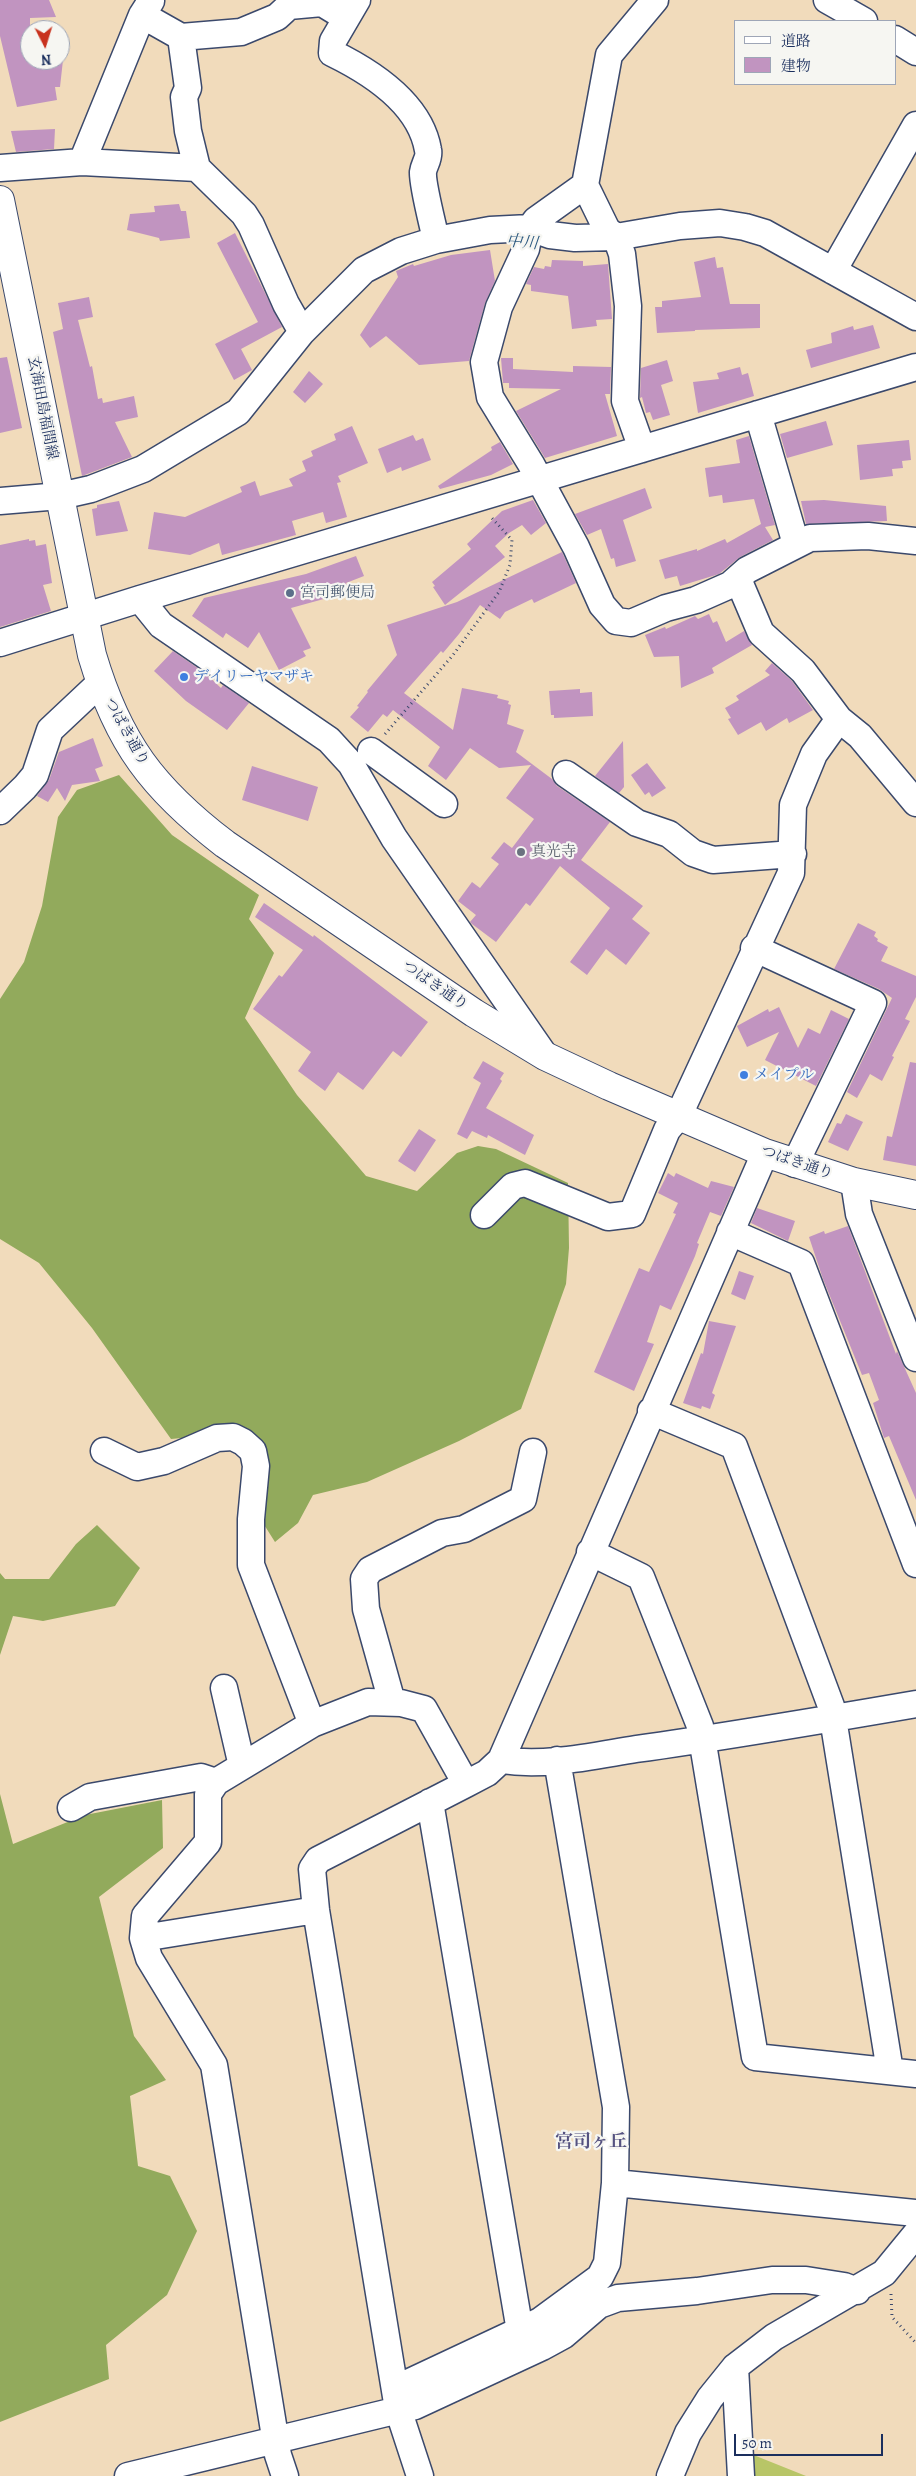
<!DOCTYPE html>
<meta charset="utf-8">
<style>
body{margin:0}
#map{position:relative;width:916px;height:2476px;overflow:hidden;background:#f1dbbb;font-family:Alegreya,"Noto Serif JP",serif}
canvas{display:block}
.legend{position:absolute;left:734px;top:20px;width:162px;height:65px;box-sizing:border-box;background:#f6f6f2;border:1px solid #9ea6b7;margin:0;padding:6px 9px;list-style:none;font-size:15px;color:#1b2f5e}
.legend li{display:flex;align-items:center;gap:10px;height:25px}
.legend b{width:25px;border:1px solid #9ea6b7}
.north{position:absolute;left:20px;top:20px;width:50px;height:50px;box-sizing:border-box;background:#f6f6f2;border:1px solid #9ea6b7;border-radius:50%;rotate:175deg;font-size:14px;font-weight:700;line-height:20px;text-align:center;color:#1b2f5e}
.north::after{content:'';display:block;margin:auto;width:18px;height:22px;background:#c8321e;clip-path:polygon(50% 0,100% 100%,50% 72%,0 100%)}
.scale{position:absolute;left:734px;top:2434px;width:149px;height:22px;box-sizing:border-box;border:2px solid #1b2f5e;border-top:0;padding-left:6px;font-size:15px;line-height:18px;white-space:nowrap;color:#1b2f5e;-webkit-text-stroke:4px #f6f6f2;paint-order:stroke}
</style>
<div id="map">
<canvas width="916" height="2476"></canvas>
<ul class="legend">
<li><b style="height:6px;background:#fff"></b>道路</li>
<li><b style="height:14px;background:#c194c0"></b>建物</li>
</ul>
<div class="north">N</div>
<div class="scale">50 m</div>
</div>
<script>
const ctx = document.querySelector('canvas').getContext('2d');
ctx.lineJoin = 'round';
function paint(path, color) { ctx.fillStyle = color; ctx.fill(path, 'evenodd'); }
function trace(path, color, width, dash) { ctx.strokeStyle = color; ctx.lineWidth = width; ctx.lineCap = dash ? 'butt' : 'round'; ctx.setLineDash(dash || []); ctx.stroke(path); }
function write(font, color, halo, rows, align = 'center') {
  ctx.font = font + ' Alegreya,"Noto Serif JP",serif'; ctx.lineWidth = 4.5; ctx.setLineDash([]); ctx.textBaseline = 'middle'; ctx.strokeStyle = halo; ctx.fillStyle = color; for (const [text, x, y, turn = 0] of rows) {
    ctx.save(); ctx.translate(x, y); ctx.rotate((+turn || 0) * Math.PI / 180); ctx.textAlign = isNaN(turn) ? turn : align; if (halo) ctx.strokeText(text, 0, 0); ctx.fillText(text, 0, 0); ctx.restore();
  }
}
const green = new Path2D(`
 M736,2448L806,2476H736Z`);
const forest = new Path2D(`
 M119,775L172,835L259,895L249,919L274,953L245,1018L297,1095L366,1176L417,1191L457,1153L478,1146L496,1149L568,1183L569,1248L566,1284L521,1409L459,1441L367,1482L313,1495L298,1523L275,1542L256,1512L247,1432L171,1439L92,1328L39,1263L0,1239V999L24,962L42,906L58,817L77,790Z
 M97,1525L140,1568L115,1606L43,1621L13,1616L0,1655V1573L5,1579H49L76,1544Z
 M0,1794L13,1844L85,1815L162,1800L163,1848L99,1897L134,2036L166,2080L130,2096L138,2166L170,2176L197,2231L167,2295L106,2345L109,2379L0,2422Z`);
const building = new Path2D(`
 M0,0H49L56,17L30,18V60H63L60,87H55L57,100L17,107L0,36Z
 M55,129L54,149L16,152L11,131Z
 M179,204L181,211H186L190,238L160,241L159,238L127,230L130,214L155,212L154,206Z
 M235,233L282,327L241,349L252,370L234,380L215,344L258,322L217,243Z
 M490,250L495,281L485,303L469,361L419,365L386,336L370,348L360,335L398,277L396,271L413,264L414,266L451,255Z
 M715,257L717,268L723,267L730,304H760V328L695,330V331L657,333L655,307H662V301L701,297L694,262Z
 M552,260L583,261V266L608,264L612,319L596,320L597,326L572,329L568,296L531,291V285L526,284L534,267L544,269L545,266L551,267Z
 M89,297L93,317L78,320L90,367L92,366L98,399L102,398L103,403L134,396L138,417L115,422L132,457L82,476L53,332L63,329L58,303Z
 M873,325L880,348L811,368L806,350L832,343L831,333L853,326L854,330Z
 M7,357L22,428L0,433V358Z
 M501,358H513V369L573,372V366L611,367L610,394H605L617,436L545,458L516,411L561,389L509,388V383H503Z
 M667,360L673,381L661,385L670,415L653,420L650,412L646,413L642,397L640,398L641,368Z
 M740,367L742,375L748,373L754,396L698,413L693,382L719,379L717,373Z
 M309,371L323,384L305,403L293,392Z
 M826,421L833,445L787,458L780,434Z
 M352,426L368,463L338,476L341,482L337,483L347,517L326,523L323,512L292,521L296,535L222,555L219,543L190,555L148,549L154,512L185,517L242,492L240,487L255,481L260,496L293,486L289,479L306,471L302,461L313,456L311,451L336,440L334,434Z
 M413,435L416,441L423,438L431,460L402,471L401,467L387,473L378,449Z
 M749,436L775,525L765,527L773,540L740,557L719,574L680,586L677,576L665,579L659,560L697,549V551L725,539L727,543L761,524L754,499L723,503L722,495L709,497L705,468L740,463L736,440Z
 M909,440L911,460L902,461L903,468L892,469L893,476L860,480L857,445Z
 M500,442L513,464L491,475L440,489L438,486L492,450L491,447Z
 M645,488L652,508L623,520L636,561L616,567L614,558L611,559L601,529L587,535L575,514Z
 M533,500L546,523L531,535L522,525L509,533L495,546L505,557L445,605L433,587L435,586L432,582L471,549L467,544L502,511Z
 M824,500L886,506L887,521L806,524L801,501Z
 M119,501L128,531L96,536L92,509L97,508V505Z
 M29,539V541L35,540L36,546L46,544L52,583L43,585L51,611L0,627V545Z
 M562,552L576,583L534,603L532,599L505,612L500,619L480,605L459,634L443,653L441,651L404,693L453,730L462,688L498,695L497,698L509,701L508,704L511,705L507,724L524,730L516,752L552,779L557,786L610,822L581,860L643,906L632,919L650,933L626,965L606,949L587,975L570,962L610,908L560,866L530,906L526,903L496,942L472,924L470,922L476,915L458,901L472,882L480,888L499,864L491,858L504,842L512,848L534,819L506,798L531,765L499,768L470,748L446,780L428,766L440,747L393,710L387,717L383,714L368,732L350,717L359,707L357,706L368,692L367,691L397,655L387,625L457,602Z
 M356,556L364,576L346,583L347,586L330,592L331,597L291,608L311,648L303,651L306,656L279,670L259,632L248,648L226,633L223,638L192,616L204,598L306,574Z
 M709,614L713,623L717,621L726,642L744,631L752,645L712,668L714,673L681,688L679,656L654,657L645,635L665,627L666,629L695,616L698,619Z
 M173,651L205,673L221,688L223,685L249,703L227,730L186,701L154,671Z
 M772,663L792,681L813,710L789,723L787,718L766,731L761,722L738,735L728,719L731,718L725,708L739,700L736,696L770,675L765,671Z
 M580,689V693L592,692L593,716L554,718V715H551L549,691Z
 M93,738L103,766L95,769L100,781L72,785L65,801L57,788L48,802L37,796L49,780L59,752Z
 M623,741L624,787L619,793L595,776Z
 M647,763L666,788L652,797L649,792L645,795L631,775Z
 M252,766L318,787L308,821L242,800Z
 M264,903L313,937L314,935L428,1022L401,1057L393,1051L363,1090L338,1072L325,1091L298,1071L311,1052L253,1009L279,975L282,977L303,950L255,917Z
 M858,923L876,932L874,936L878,939L877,941L888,947L881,961L916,976V997L905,1019L910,1021L892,1056L894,1057L882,1081L870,1074L857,1098L847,1092L892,998L879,989L834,969Z
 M779,1007L798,1048L808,1028L820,1034L831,1010L849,1019L816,1086L765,1060L779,1032L747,1047L737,1026L768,1009L769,1012Z
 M483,1061L504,1073L500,1079L502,1081L486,1108L534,1135L525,1155L488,1135L487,1138L472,1131L467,1139L457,1134L481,1083L473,1078Z
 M910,1062L916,1063V1166L883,1160L887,1136L892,1137Z
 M846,1114L863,1122L848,1151L828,1142L837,1123L841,1124Z
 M419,1129L436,1140L415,1172L398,1161Z
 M668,1173L674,1177L676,1173L708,1188L711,1181L734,1187L721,1216L710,1212L697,1243L699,1244L695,1256L671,1310L660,1305L647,1342L654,1344L634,1391L594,1372L639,1268L649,1272L676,1214L673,1213L678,1203L658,1193Z
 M757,1208L795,1221L788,1241L751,1223Z
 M848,1226L896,1354L897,1351L916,1393V1500L889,1436L884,1438L873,1403L879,1400L869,1373L862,1375L823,1279L809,1237L824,1231L825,1234Z
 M739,1271L754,1276L745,1300L731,1294Z
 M709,1321L736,1326L712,1393L715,1395L710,1409L702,1406L701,1409L683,1403L701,1353L703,1354Z`);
const path = new Path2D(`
 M385,734L453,655L499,592L510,565L512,540L491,517
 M891,2294L892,2317L916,2343`);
const minor = new Path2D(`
 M357,0L333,41L332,53C371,72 420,103 428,150C430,158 424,164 423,172C422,184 433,225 436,240
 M655,0L609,55L585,185L536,220L530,228L526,249L499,307L484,362L490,397L531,464L576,547L602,605L616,621L631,623L666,608L696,600L730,585L747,570L810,538L868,536L916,541
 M827,0L864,21
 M142,15L181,37L241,32L277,17L289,6L322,3L345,17
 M181,37L188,88L184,97L188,131L197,168L244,214L251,225L286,304L302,332
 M895,39L916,52
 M82,162L142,15L151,1
 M0,168L82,162L197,168
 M585,185L607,230L616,237L622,254L628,306L625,401L642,449
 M833,271L916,125
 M758,414L796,544
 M0,501L60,496L91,489L143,469L238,412L302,332L364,270L401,251L436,240L490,230L530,228L550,235L575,238L616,237L680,226L720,223L745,227L765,233L916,317
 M738,579L761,633L803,671L839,719L860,736L916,803
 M140,599L161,625L329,740L351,764L394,838L545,1056
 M0,643L140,599L916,367
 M371,751L444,804
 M566,774L637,823L669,834L693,853L713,860L793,854
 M0,811L25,787L35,775L50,730L100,683
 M754,948L873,1003L795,1164
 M854,1182L859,1214L916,1358
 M484,1215L513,1186L525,1183L608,1217L632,1214L667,1130L678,1117L791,873L793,805L814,754L839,719
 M730,1232L801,1263L916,1564
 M651,1411L734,1446L831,1706L890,2071
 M104,1451L137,1467L164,1461L217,1438L233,1437L243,1442L253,1451L256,1466L251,1519V1565L312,1724
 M590,1552L641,1577L700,1726L755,2057L916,2074
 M224,1688L242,1766
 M392,1702L366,1609L364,1579L370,1570L442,1533L464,1529L523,1499L533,1452
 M501,1760C545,1767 592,1756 636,1749C730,1736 823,1720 916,1704
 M430,1802L520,2331
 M71,1808L90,1797L201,1777L216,1782
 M143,1938L316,1910
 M615,2183L916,2213
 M735,2367L741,2476
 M395,2389L540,2321L600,2277L607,2263L615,2183L616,2107L557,1760
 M128,2476L415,2406L542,2347L564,2335L599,2305L618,2298L697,2291L772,2280H806L844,2286L857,2291
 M285,2476L278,2455L214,2065L149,1958L143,1938L145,1916L208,1842V1794L216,1782L312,1724L368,1702L401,1703L424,1709L466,1784
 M420,2476L398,2409L316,1910L312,1869L318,1860L466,1784L487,1773L501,1760L765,1153
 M670,2476L688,2433L710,2398L735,2367L774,2337L884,2273L916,2234`);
const major = new Path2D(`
 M0,200L92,655C118,743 153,789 225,844L474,1013L545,1056L609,1086L765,1153L854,1182L916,1195`);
const markers = [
 [290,593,5,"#5c6f8a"],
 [184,677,5,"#3f7fe0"],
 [521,852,5,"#6b7280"],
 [744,1075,5,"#3f7fe0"]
];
const streetNames = [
 ["玄海田島福間線",42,408,79],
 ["つばき通り",126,732,61],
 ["つばき通り",435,986,34],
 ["つばき通り",797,1163,19]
];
const serviceNames = [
 ["宮司郵便局",300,593]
];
const shopNames = [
 ["デイリーヤマザキ",194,677],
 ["メイプル",754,1075]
];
const worshipNames = [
 ["真光寺",531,852]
];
const waterNames = [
 ["中川",522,243,5]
];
const quarterNames = [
 ["宮司ヶ丘",591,2143]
];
paint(green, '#b8c567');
paint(forest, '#92aa5c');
paint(building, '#c194c0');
trace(minor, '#3b496c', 29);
trace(major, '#3b496c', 30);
trace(path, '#3b496c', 3, [1, 4]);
trace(minor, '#fff', 26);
trace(major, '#fff', 28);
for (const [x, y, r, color] of markers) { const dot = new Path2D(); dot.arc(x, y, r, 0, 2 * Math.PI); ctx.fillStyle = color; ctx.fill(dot); trace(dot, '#f6f6f2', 2); }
write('15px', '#1b2f5e', '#f6f6f2', streetNames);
write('15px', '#4e5e75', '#f6f6f2', serviceNames, 'left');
write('15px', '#366cbe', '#f6f6f2', shopNames, 'left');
write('15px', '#5b616d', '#f6f6f2', worshipNames, 'left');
write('italic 16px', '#2b587f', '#f6f6f2', waterNames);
write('bold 18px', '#555280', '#f6f6f2', quarterNames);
</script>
